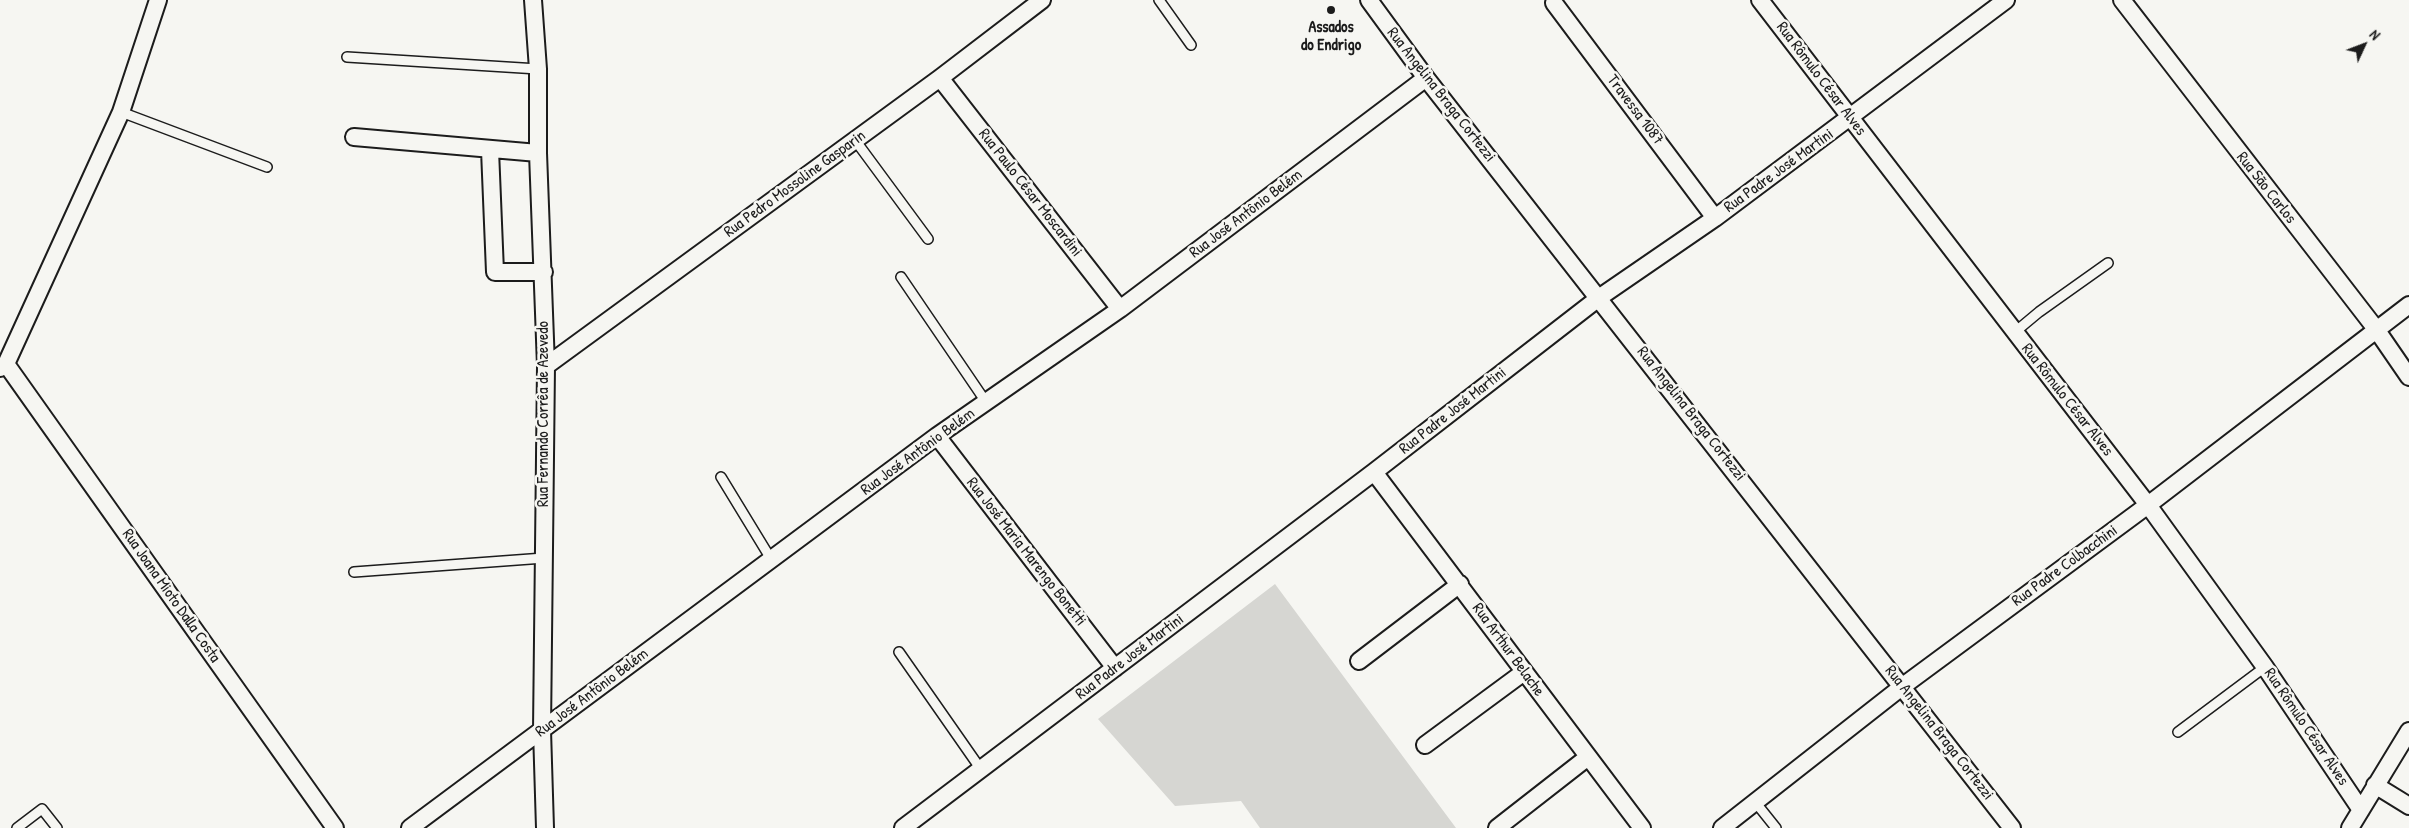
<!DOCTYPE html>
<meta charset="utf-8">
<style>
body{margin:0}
#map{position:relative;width:2409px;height:828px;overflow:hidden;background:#f6f6f2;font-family:"Patrick Hand",sans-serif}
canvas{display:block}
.north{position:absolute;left:2339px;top:20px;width:50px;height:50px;-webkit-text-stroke:4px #f6f6f2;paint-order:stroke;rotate:47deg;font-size:14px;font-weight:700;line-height:20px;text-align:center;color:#1c1c1c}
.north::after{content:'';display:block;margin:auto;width:18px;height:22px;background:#1c1c1c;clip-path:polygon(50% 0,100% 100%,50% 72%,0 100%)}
</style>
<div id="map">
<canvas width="2409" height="828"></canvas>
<div class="north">N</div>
</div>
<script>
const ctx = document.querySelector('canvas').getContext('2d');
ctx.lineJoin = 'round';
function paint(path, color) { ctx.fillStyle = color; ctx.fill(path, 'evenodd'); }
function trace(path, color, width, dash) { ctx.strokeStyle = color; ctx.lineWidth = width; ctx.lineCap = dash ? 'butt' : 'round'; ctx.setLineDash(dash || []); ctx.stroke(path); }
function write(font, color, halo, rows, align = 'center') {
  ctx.font = font + ' "Patrick Hand",sans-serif'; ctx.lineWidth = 5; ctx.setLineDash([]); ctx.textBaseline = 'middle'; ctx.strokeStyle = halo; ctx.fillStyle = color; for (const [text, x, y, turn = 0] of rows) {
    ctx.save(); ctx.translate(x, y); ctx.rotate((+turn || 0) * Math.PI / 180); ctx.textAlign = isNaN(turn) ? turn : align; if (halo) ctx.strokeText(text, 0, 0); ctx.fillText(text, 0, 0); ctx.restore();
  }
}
const green = new Path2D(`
 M1275,584L1456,828H1260L1241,801L1175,806L1098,719Z`);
const service = new Path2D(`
 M1159,0L1191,45
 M347,57L538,69
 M121,112L267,167
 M855,140L928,239
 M901,277L986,402
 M2015,332L2039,312L2108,263
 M721,477L771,559
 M354,572L544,558
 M899,652L980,768
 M2178,732L2265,667
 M1756,803L1776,828
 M17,828L42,809L57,828`);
const minor = new Path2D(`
 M533,0L538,69V153L546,366L542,730L545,828
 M1369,0L1426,78L2012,828
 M1760,0L2148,505L2265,667L2361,810
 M2122,0L2376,329L2409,377
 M1554,3L1715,218
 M940,78L1120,309
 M354,137L538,153
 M490,150L495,272H544
 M6,364L335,828
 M546,366L940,78L1042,0
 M0,368L6,364L121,112L158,0
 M937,436L1115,668
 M1374,472L1642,828
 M1359,661L1460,584
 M1425,745L1524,672
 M2375,785L2409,806
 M410,828L937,436L1120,309L1426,78
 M903,828L1374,472L1600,297L1715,218L2006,0
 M1497,828L1588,757
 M1722,828L1903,686L2148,505L2409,305
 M2350,828L2409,731`);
const markers = [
 [1331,10,5,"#1c1c1c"]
];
const poiNames = [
 ["Assados",1331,28],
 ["do Endrigo",1331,46]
];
const streetNames = [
 ["Rua Rômulo César Alves",1821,79,53],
 ["Rua Angelina Braga Cortezzi",1441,95,52],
 ["Travessa 1087",1635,110,53],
 ["Rua Padre José Martini",1779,171,-36],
 ["Rua Pedro Mossoline Gasparin",795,184,-36],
 ["Rua São Carlos",2266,188,52],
 ["Rua Paulo César Moscardini",1030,193,52],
 ["Rua José Antônio Belém",1246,214,-37],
 ["Rua Rômulo César Alves",2067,400,52],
 ["Rua Padre José Martini",1453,411,-38],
 ["Rua Fernando Corrêa de Azevedo",544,414,-90],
 ["Rua Angelina Braga Cortezzi",1691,414,52],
 ["Rua José Antônio Belém",918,452,-36],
 ["Rua José Maria Marengo Bonetti",1026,552,52],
 ["Rua Padre Colbacchini",2065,566,-36],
 ["Rua Joana Mioto Dalla Costa",171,596,55],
 ["Rua Arthur Belache",1508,650,54],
 ["Rua Padre José Martini",1130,657,-37],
 ["Rua José Antônio Belém",592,693,-37],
 ["Rua Rômulo César Alves",2306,727,56],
 ["Rua Angelina Braga Cortezzi",1939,733,52]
];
paint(green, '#d6d6d2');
trace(service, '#1c1c1c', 12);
trace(minor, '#1c1c1c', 20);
trace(service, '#f6f6f2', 9);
trace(minor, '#f6f6f2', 16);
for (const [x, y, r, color] of markers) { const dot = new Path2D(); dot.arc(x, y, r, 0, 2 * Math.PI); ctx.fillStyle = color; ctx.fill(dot); trace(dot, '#f6f6f2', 2); }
write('bold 16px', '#1c1c1c', '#f6f6f2', poiNames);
write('16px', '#1c1c1c', '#f6f6f2', streetNames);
</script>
